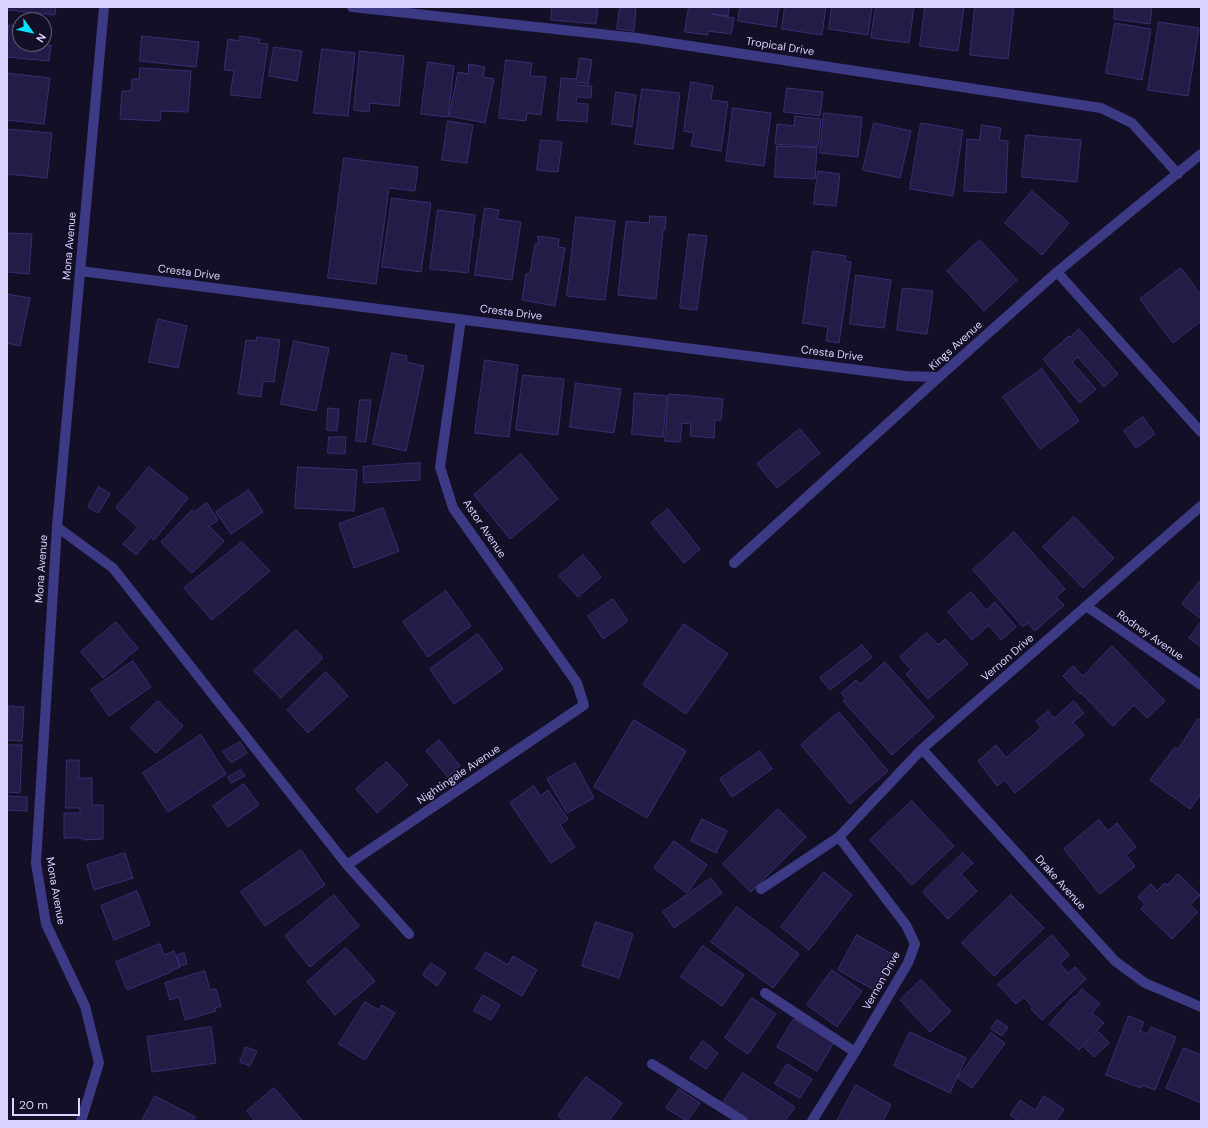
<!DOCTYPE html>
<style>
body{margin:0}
#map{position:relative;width:1208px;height:1128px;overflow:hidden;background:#130f26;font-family:"DM Sans",sans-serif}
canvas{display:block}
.frame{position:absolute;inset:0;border:8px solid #d9d4ff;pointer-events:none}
.north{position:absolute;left:12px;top:12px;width:40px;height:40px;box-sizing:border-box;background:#130f26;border:1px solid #625e7d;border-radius:50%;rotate:123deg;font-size:11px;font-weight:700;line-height:16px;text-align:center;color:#d9d4ff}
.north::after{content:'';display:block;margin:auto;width:14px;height:18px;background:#00e5ff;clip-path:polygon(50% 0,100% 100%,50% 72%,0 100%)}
.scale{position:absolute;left:12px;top:1098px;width:68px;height:18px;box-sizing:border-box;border:2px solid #d9d4ff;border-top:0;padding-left:5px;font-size:12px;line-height:14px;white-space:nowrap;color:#d9d4ff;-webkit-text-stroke:3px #130f26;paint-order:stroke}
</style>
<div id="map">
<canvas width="1208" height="1128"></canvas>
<div class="frame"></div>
<div class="north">N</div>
<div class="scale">20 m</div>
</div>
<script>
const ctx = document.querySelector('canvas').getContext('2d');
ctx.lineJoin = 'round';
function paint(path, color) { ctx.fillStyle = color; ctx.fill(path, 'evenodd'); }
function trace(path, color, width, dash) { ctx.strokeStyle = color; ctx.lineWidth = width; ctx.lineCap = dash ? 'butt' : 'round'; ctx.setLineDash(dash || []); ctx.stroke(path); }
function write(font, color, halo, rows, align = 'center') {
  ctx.font = font + ' "DM Sans",sans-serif'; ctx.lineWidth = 3; ctx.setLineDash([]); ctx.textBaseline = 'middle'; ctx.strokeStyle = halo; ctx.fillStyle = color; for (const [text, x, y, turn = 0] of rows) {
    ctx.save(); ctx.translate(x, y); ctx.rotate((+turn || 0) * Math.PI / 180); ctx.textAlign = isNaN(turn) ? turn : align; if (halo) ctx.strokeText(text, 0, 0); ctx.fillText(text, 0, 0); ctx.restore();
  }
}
const building = new Path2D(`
 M7,7H56L55,15L7,10Z
 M552,7H598L596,24L551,20Z
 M620,7H636L634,31L617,29Z
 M689,7H729L728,16L711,14L734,18L731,34L708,31V35L685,32Z
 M740,7H779L776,27L738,21Z
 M785,7H826L822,35L782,29Z
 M832,7H872L868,35L829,29Z
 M876,7H914L909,43L871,38Z
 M925,7H964L958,51L920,46Z
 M975,7H1014L1008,59L970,55Z
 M1115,7H1152L1150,24L1114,19Z
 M1159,22L1199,28L1188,96L1148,90Z
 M1115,23L1151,29L1142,80L1106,73Z
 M9,25L20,26V44L51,45L49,61L7,57Z
 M142,36L199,42L196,67L140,61Z
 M240,36L260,39L259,43L268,44L260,98L230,95L234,71L224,70L228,39L240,41Z
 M274,47L302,51L297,81L269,76Z
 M322,49L355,53L348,116L314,113Z
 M360,51L404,56L399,106L370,103L369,112L354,110Z
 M580,58L592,60L588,84L578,82V85L592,86L591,98L577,97L576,103L588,104L587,122L557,120L561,78L576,79Z
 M506,60L532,63L530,76L546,77L541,115L527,113L526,121L499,118Z
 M428,62L454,66L448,117L421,114Z
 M469,64L485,67L483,77L494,79L485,123L449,116L458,72L468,74Z
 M140,68L191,71L188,112L161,111L160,121L120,119L122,91H131L132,79H139Z
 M7,73L50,78L44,124L7,120Z
 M691,82L713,86L711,100L728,102L721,151L691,146L694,133L684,131Z
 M787,88L823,92L820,116L784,112Z
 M642,89L680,93L673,149L635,144Z
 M616,92L636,95L632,127L612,124Z
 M733,108L771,113L764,166L726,161Z
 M824,113L862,117L858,157L820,153Z
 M795,116L821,119L818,147L775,144L777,124L794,126Z
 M448,121L473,125L467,163L442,160Z
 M874,123L911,131L900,178L863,170Z
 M921,123L963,130L953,196L910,189Z
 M982,125L1001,128L999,140L1008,141L1006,193L964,191L967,139L979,140Z
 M7,129L52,133L47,178L7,174Z
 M1026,135L1081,140L1077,182L1022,177Z
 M541,140L562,142L558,172L537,170Z
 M777,146L817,148L815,179L775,177Z
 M344,158L418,167L415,191L389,188L376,284L328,278Z
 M818,171L840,174L836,206L814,204Z
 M1032,191L1069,223L1042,255L1005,223Z
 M392,198L431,203L421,272L382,267Z
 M485,208L499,210L497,219L521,222L512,280L475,275Z
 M438,210L475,215L468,273L430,269Z
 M650,216L666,217L665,230H663L656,299L618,295L626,221L649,223Z
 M576,217L615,221L605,300L567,296Z
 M7,233L32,234L29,274L7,272Z
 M689,234L707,236L697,310L680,308Z
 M538,236L559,239L558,247L565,248L555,306L522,300L526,274H530L535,244H538Z
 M980,240L1017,280L984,311L947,271Z
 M813,251L846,256L845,261L851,262L839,343L826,341L828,327L803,323Z
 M1181,268L1201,295V321L1173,343L1140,299Z
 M856,275L891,280L884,328L850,324Z
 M903,288L933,291L927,334L897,330Z
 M7,294L30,298L20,346L7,343Z
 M158,319L187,326L178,368L149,362Z
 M1079,329L1118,374L1104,387L1078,357L1072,362L1096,389L1080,403L1043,359L1069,336L1070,337Z
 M257,337L280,340L274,382L263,381L261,397L238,394L246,340L256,341Z
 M294,341L329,348L316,411L281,404Z
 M392,353L407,356L406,362L424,366L406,451L373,444Z
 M485,360L518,365L509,437L475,433Z
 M1042,369L1079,421L1040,449L1003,397Z
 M523,375L564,379L558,435L516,430Z
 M576,383L621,389L614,433L570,427Z
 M635,393L667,396L663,437L632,434Z
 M669,394L723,399L721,420H715L714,438L690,436L691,424L682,423L680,442L665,441Z
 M360,400H371L366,442L356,441Z
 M328,408L339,409L337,431L327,430Z
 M1143,417L1155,434L1136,448L1124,431Z
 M800,429L820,453L777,488L757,464Z
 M329,437H346L345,454L328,453Z
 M521,454L558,499L510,539L474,495Z
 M420,463V480L364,483L363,467Z
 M149,467L188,498L154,540L151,537L136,555L123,544L138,527L116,508Z
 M298,467L357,470L354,511L295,508Z
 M99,487L110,494L98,513L88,507Z
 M249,490L263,512L231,534L216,512Z
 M207,503L218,520L209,526L224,541L192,573L161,542L192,510L194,512Z
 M383,508L399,551L354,568L339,524Z
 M668,509L700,549L684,563L651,523Z
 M1074,517L1114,558L1083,588L1043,547Z
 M1014,532L1065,589L1056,597L1064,605L1035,631L1028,623L1023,627L973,570Z
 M242,542L270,571L212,620L184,588Z
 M583,555L601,577L578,597L559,576Z
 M1201,580V619L1182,604Z
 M446,591L471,626L428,657L403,622Z
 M971,592L986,610L995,602L1016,627L1001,640L989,625L972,640L948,612Z
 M613,599L628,621L603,639L588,616Z
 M116,622L138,648L103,678L81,652Z
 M1201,622V647L1189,638Z
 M684,624L728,654L686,714L643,685Z
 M296,630L323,658L281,698L254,671Z
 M927,633L938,645L945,639L968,664L928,699L906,674L911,670L900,657Z
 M478,634L503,669L454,704L430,669Z
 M862,645L872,657L830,690L820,678Z
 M1112,646L1165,701L1147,718L1134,705L1113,726L1081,693L1080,694L1063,676L1073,666L1083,676Z
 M133,661L151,687L109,716L91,690Z
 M885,662L934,717L892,755L843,701L846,698L841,693L856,680L860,684Z
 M326,672L348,696L308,733L287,710Z
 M158,701L183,726L156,753L131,728Z
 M1074,701L1084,713L1073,722L1084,735L1015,793L1005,780L997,786L978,761L996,745L1006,758L1041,728L1036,721L1048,711L1054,718Z
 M9,706L24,707L22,741L7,740Z
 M839,712L888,771L850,804L801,745Z
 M1198,719L1201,721V794L1190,809L1150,780L1175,747L1178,749Z
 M634,720L686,751L647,818L594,787Z
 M201,735L226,774L168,812L143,773Z
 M439,740L460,766L448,777L426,751Z
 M240,742L247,753L231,763L223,752Z
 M7,745H22L20,793L7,792Z
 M760,751L772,769L732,797L720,779Z
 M67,760H79V778H92V805H103V839L83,840L81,838H64V813H80V808H66Z
 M387,762L408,785L377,813L356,789Z
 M575,763L594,798L567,813L547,779Z
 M241,770L245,776L231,783L228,777Z
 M244,784L259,805L228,827L213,806Z
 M534,786L540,796L548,790L568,819L560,825L575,847L551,863L510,803Z
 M7,796L27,797V811L7,810Z
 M912,801L954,846L912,885L870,840Z
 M778,809L806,837L751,892L723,864Z
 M702,819L727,831L716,853L691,841Z
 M1099,820L1108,831L1117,823L1136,847L1126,855L1135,866L1100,894L1064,849Z
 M674,841L707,865L687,893L654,868Z
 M301,850L325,885L265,926L241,892Z
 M125,853L133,878L94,890L87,865Z
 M963,853L973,863L961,874L977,891L948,919L923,892Z
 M824,872L852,895L809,950L781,927Z
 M1178,874L1200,895L1190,905L1198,912L1172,939L1141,909L1145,904L1138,897L1151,884L1157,891L1165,883L1167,885Z
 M711,878L722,893L674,928L663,912Z
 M137,891L150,925L114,940L101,906Z
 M334,895L359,926L310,967L285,936Z
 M1011,895L1044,928L994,976L962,943Z
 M737,907L799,954L773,988L711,942Z
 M596,922L633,934L619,978L582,966Z
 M857,935L896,956L876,991L838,970Z
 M1052,935L1069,955L1060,964L1068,973L1075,967L1086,979L1042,1020L1031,1009L1033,1008L1024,997L1016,1004L998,985Z
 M160,944L164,955L174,951L180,967L170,971L171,972L127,990L116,962Z
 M703,946L744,975L722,1006L681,977Z
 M346,948L375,981L335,1015L307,982Z
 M486,952L508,965L513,956L537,970L522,996L476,969Z
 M184,953L187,964L180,966L177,955Z
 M431,963L446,973L437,986L423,975Z
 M832,970L862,991L837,1027L807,1005Z
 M205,971L210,990L216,989L221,1006L215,1008L216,1011L185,1020L179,997L170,1000L165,983Z
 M921,980L951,1011L930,1032L900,1000Z
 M1082,989L1100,1004L1092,1013L1104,1023L1079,1050L1049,1024L1074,996L1075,997Z
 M483,995L500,1005L491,1020L474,1011Z
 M752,998L776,1014L748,1054L725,1038Z
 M365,1002L379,1010L382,1005L395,1013L365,1060L339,1044Z
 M1129,1016L1144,1022L1140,1031L1148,1034L1151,1027L1176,1037L1155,1090L1142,1085L1141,1088L1106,1075Z
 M794,1019L834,1042L817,1071L777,1047Z
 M997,1020L1008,1027L1002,1036L991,1029Z
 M211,1027L216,1063L152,1072L147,1037Z
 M910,1032L966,1058L950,1093L894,1066Z
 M1099,1032L1109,1043L1094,1057L1084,1047Z
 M991,1033L1005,1043L972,1088L958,1078Z
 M703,1041L718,1053L706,1069L690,1058Z
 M246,1047L257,1051L250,1066L240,1062Z
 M1184,1048L1201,1055V1103L1166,1088Z
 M787,1064L812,1079L800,1098L775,1084Z
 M743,1073L795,1107L785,1121H748L722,1104Z
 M586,1077L622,1103L609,1121H565L558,1116Z
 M856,1085L891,1105L883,1121H837Z
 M274,1088L302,1120L301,1121H255L247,1111Z
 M679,1089L700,1103L687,1121L666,1108Z
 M155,1096L195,1117L193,1121H142Z
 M1044,1096L1064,1109L1056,1121H1019L1010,1115L1020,1100L1035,1110Z`);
const minor = new Path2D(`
 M352,7L637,38L1101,108L1132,123L1178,174
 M80,271L906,376L939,377
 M1057,272L1201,432
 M57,527L113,568L347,865L409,934
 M734,563L939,377L1057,272L1201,154
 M1086,606L1201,685
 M922,749L1115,961L1145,983L1201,1007
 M347,865L584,705L577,683L453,508L440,467L461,319
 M761,889L839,837L922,749L1201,506
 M765,993L855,1052
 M652,1064L743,1121
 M81,1121L99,1063L85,1006L46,924L36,863L57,527L104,7
 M812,1121L855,1052L908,963L915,944L906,925L839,837`);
const streetNames = [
 ["Tropical Drive",780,47,9],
 ["Mona Avenue",70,246,-85],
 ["Cresta Drive",189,273,7],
 ["Cresta Drive",511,313,7],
 ["Kings Avenue",956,346,-42],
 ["Cresta Drive",832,354,7],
 ["Astor Avenue",484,529,56],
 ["Mona Avenue",42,569,-86],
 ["Rodney Avenue",1150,636,35],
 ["Vernon Drive",1008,658,-41],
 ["Nightingale Avenue",459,775,-34],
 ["Drake Avenue",1060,883,48],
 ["Mona Avenue",55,891,80],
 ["Vernon Drive",882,981,-61]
];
paint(building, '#241b47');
trace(building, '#3b2d73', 1);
trace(minor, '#3d3a85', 10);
write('11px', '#d9d4ff', '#130f26', streetNames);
</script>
